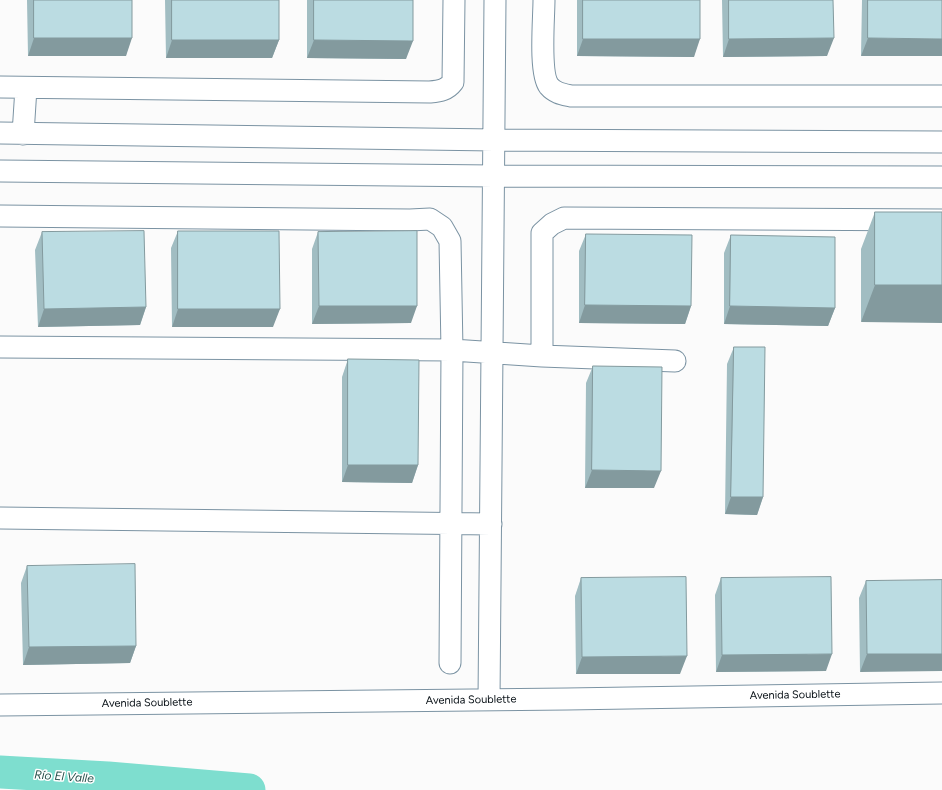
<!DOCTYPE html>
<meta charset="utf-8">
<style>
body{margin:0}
canvas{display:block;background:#fbfbfb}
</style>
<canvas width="942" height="790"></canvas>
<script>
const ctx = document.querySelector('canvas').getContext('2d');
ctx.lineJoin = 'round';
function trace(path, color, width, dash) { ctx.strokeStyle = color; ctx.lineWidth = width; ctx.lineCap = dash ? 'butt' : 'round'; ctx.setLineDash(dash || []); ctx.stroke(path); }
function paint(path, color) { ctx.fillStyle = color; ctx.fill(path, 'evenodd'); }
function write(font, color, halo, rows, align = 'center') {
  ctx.font = font + ' Figtree,sans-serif'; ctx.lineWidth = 3; ctx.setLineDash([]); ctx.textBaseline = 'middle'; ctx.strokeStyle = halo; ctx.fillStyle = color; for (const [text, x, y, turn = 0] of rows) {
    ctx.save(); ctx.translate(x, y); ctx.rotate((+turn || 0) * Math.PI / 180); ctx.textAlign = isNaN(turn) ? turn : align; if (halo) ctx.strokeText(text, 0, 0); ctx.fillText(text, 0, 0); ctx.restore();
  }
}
const river = new Path2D(`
 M0,772L108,778L249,790`);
const minor = new Path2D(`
 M544,0C544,18 539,73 549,86C555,93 562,94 571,96H942
 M0,87L430,92C440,91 447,90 453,82L454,0
 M0,133L494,140L942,142
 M23,134L26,88
 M0,171L494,176L942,177
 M0,216L410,220L430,219L442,227L450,241L452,350L450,663
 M0,347L452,350L542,356L675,361
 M542,356V233L552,224L564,218L942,220
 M0,518L491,524
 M489,700L495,0
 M0,705L567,699L942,693`);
const wall = new Path2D(`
 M27,0H132L126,56H28Z
 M165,0H279V40L272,58H166Z
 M307,0H413L406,59L307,58Z
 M577,0H700L694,57L577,56Z
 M722,0H833L827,56L723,57Z
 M862,0H942L861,56Z
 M875,212H942L861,322V249Z
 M178,231L273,327H172L171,248Z
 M42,232L146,307L140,325L38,327L35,250Z
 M318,232L411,323L312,324V249Z
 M586,234L691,306L685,324L579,323V251Z
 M731,235L835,308L828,326L724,324V253Z
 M734,347L763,497L757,515L725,514L727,364Z
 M348,359L418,465L412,483L342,482V377Z
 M593,366L654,488H585L586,383Z
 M27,566L136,646L130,663L23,665L21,583Z
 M581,578L680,674H576L575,596Z
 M721,578L826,671L716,672L715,595Z
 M942,580L860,672L859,598L866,581Z`);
const shadedWall = new Path2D(`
 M34,38H132L126,56H28Z
 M834,38L827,56L723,57L729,39Z
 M868,38L942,39V56H861Z
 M583,39H700L694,57L577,56Z
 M172,40H279L272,58H166Z
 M314,40L413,41L406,59L307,58Z
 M875,285H942V323L861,322Z
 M585,305L691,306L685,324L579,323Z
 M319,306H417L411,323L312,324Z
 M730,306L835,308L828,326L724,324Z
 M146,307L140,325L38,327L44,309Z
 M178,309H280L273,327H172Z
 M348,465H418L412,483L342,482Z
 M592,470L661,471L654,488H585Z
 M731,497H763L757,515L725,514Z
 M136,646L130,663L23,665L29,647Z
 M832,654L826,671L716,672L722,655Z
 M867,654H942V671L860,672Z
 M687,656L680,674H576L582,657Z`);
const building = new Path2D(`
 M34,0H132V38H34Z
 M172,0H279V40H172Z
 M314,0H413V41L314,40Z
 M583,0H700V39H583Z
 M729,0H833L834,38L729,39Z
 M868,0H942V39L868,38Z
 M875,212H942V285H875Z
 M144,231L146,307L44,309L42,232Z
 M178,231H279L280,309H178Z
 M417,231V306H319L318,232Z
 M586,234L692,235L691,306L585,305Z
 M731,235L835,237V308L730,306Z
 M734,347H765L763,497H731Z
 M348,359L419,360L418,465H348Z
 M593,366L662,367L661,471L592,470Z
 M135,564L136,646L29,647L27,566Z
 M686,577L687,656L582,657L581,578Z
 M831,577L832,654L722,655L721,578Z
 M942,580V654H867L866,581Z`);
const streetNames = [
 ["Avenida Soublette",795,695,-1],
 ["Avenida Soublette",471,700,-1],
 ["Avenida Soublette",147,703,-1]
];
const waterNames = [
 ["Río El Valle",64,777,4]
];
trace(river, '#7edecf', 33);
trace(minor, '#7b93a3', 23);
trace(minor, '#fff', 21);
paint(wall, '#a1bdc2');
paint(shadedWall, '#839a9e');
paint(building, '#bbdce2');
trace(building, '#839a9e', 1);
write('11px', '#050d13', '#fff', streetNames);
write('italic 12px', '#244f49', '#fff', waterNames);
</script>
